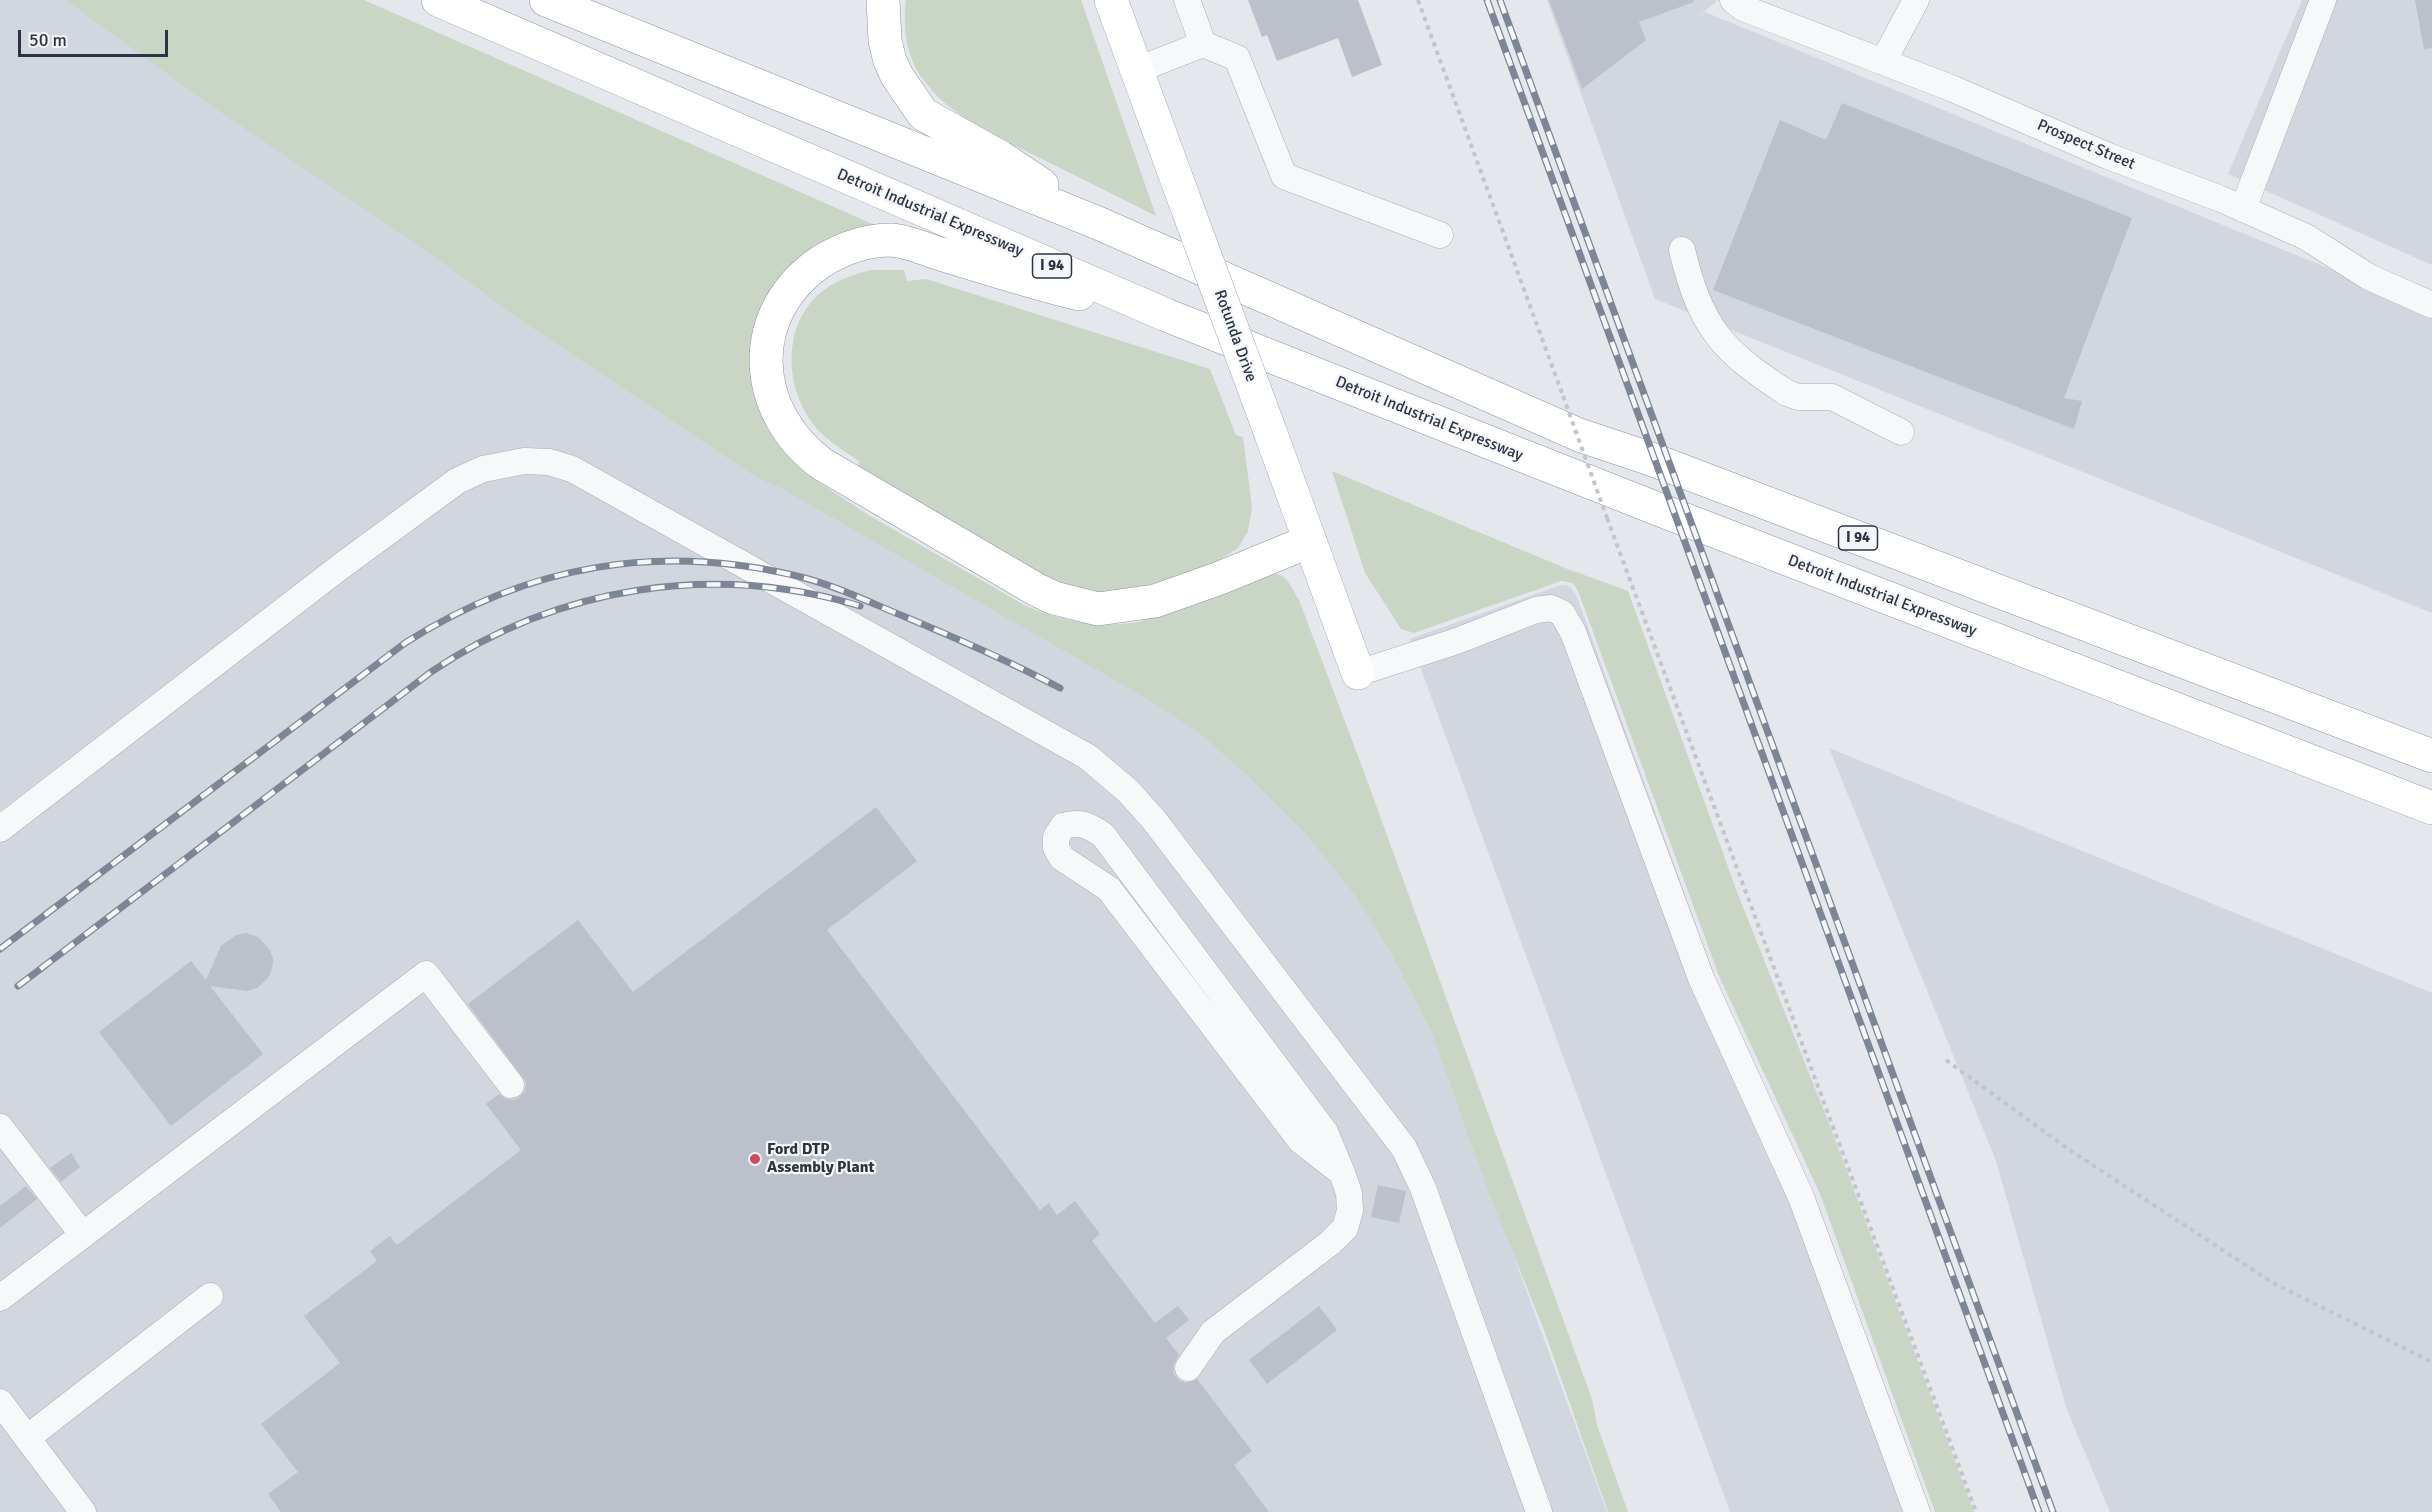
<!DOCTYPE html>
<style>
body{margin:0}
#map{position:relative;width:2432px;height:1512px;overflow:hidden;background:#e4e7ec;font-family:Signika,sans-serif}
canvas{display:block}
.scale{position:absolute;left:18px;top:30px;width:150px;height:27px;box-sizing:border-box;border:3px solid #2b3445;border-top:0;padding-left:8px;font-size:18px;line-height:21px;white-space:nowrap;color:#2b3445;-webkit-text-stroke:4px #f4f6f9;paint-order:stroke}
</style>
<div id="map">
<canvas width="2432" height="1512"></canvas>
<div class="scale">50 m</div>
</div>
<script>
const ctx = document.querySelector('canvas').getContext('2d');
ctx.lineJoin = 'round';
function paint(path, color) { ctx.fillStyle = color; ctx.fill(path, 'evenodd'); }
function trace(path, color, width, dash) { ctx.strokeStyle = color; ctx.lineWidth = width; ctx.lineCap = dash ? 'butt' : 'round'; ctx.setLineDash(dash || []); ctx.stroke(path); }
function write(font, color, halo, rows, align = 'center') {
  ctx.font = font + ' Signika,sans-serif'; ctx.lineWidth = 4.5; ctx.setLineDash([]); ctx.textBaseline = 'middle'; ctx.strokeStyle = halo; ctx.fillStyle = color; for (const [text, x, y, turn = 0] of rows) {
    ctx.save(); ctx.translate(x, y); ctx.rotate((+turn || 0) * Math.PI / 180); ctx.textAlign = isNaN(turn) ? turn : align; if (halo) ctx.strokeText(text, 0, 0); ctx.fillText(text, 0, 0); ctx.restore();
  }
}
const built = new Path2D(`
 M0,0H122L670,419L1080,660L1270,587L1607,1512H0Z
 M1547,0H1718L1692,22L1705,12L2432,311V613L1655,299Z
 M2302,0H2432V265L2228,174Z
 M1566,585L1572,589L1577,597L1715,977L1812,1190L1930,1512H1730L1410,639L1558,586Z
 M1829,748L2432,993V1512H2110L2067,1410L1996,1161Z`);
const green = new Path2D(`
 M66,0H364L884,229L767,298L789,456L815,480L870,516L1026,606C1064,622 1098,628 1139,622L1272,573C1287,574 1292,588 1299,600L1361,764L1592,1399L1597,1425L1628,1512H1608L1544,1330L1488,1191L1432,1033L1389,949L1354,894L1307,835L1245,773L1198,732L1151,701L781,488L756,477L522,321L431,254L210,105Z
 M906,0H1081L1156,216C1120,198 1083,179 1046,161C1002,138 948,118 920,75C905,52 903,25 906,0Z
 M871,270H904L907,281L926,279L1210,369L1236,435L1243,437L1252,507L1248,531L1238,548L1216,562L1158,583L1122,591L1100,593L1049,582L856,469L860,462C847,453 833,444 822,434C782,395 779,319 828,287C842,278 856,274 871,270Z
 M1332,471L1565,568L1628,591L1739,897L1830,1126L1974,1512H1935L1820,1194L1719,976L1578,591L1573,583L1561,581L1414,633L1401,629L1365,573Z`);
const building = new Path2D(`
 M1248,0H1358L1382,65L1352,77L1338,38L1277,61L1267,35L1262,37Z
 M1549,0H1694V2L1639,22L1646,40L1582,89Z
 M2415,0H2432V48L2424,49Z
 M1842,103L2132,218L2064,398L2082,401L2074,429L1713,290L1780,120L1826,140Z
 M876,807L917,861L827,930L1040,1210L1049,1203L1057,1215L1075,1201L1100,1234L1092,1241L1155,1323L1178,1306L1189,1320L1166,1338L1179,1355L1173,1366L1174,1374L1179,1380L1186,1383L1197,1379L1252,1451L1234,1465L1269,1512H281L268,1494L298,1472L261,1424L340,1363L304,1316L377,1261L370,1251L390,1236L397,1245L521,1150L486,1104L499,1094L506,1099L514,1100L520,1097L525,1091L526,1082L468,1004L578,920L633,992Z
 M246,933L258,937L270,950L273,959L272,969L268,978L257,988L247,991L210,986L263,1054L171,1126L99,1032L191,961L206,980L221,946L236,935Z
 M71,1153L80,1167L61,1182L50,1168Z
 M1378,1185L1406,1191L1399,1223L1371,1217Z
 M26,1186L37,1199L0,1228V1206Z
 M1319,1306L1337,1330L1267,1384L1249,1360Z`);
const path = new Path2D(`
 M1418,0L1563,396
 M1607,518L1976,1512
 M1946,1060L2071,1151L2273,1283L2432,1362`);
const minor = new Path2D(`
 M1733,0L1743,8L1951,88L2108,156L2221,199L2306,237L2369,277L2432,305
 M1203,44L1237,58L1284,176L1440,235
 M1883,62L1916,0
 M1137,70L1203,44L1187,0
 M2243,209L2323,0
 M1682,250C1701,328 1721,350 1787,393L1798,397H1832L1901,432
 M1358,673L1457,641L1536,610L1551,608L1562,613L1573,632L1701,978L1801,1197L1917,1512
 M0,829L340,567L457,481L483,469L524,461L549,462L572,469L1088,757L1129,792L1154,820L1404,1148L1423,1188L1539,1512
 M0,1127L83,1235
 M0,1298L426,974L511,1085
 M1188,1368L1213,1332L1330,1243L1345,1228L1350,1211L1349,1193L1342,1173L1301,1141L1109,889L1062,858L1056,848V837L1063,826C1080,821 1088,825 1103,835L1325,1132L1342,1173
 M0,1402L83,1512
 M27,1438L210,1296`);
const major = new Path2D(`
 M1111,0L1184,199
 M1271,434L1358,673`);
const highway = new Path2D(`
 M438,0L1166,315L1673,515L2432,808
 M546,0L1098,223L1579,435L1648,458L2432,756
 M883,0L885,41L890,61L897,76L923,114L1000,157L1042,185
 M1079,294C1033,283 989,269 944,255C927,250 908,241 891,240C867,240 842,249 822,261C745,312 750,411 822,464L1037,590L1054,598L1098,609L1155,601L1220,578L1310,541`);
const rail = new Path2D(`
 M1487,0L2039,1512
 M1500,0L2053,1512
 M0,949L405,643C528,565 658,542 801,577C836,586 869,602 903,616C956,638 1009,661 1060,688
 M18,986L431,672C558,586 713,562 860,606`);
const pathBridge = new Path2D(`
 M1563,396L1607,518`);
const majorBridge = new Path2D(`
 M1184,199L1271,434`);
const markers = [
 [755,1159,6,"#d1495b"]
];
const shields = [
 [1052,266,39],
 [1858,538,39]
];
const shieldNames = [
 ["I 94",1052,266],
 ["I 94",1858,538]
];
const streetNames = [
 ["Prospect Street",2086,145,23],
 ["Detroit Industrial Expressway",930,213,23],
 ["Rotunda Drive",1235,336,70],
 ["Detroit Industrial Expressway",1429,419,22],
 ["Detroit Industrial Expressway",1882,596,21]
];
const poiNames = [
 ["Ford DTP",767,1150],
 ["Assembly Plant",767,1168]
];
paint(built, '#d2d6de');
paint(green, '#c9d6c5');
paint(building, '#bbc0ca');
trace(minor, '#a9aeb7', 27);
trace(major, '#a3abb8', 34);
trace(highway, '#8b94a3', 34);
trace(path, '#c2c5cb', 4, [4.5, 4.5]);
trace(minor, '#f7f8fa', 26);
trace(major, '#fff', 33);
trace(highway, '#fff', 33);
trace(rail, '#7d8696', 7);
trace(rail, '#f4f6f9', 4.5, [14]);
trace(majorBridge, '#a3abb8', 34, []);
trace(pathBridge, '#c2c5cb', 4, [4.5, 4.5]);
trace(majorBridge, '#fff', 33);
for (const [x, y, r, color] of markers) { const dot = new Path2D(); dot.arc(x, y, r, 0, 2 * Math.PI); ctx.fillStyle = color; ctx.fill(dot); trace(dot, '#f4f6f9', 2); }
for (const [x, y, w] of shields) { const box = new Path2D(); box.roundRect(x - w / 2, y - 12, w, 24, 4.5); ctx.fillStyle = '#f4f6f9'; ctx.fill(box); trace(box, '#2b3445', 1.5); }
write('bold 15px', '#2b3445', null, shieldNames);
write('16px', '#2b3445', '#f4f6f9', streetNames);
write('bold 16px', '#2b3445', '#f4f6f9', poiNames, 'left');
</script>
